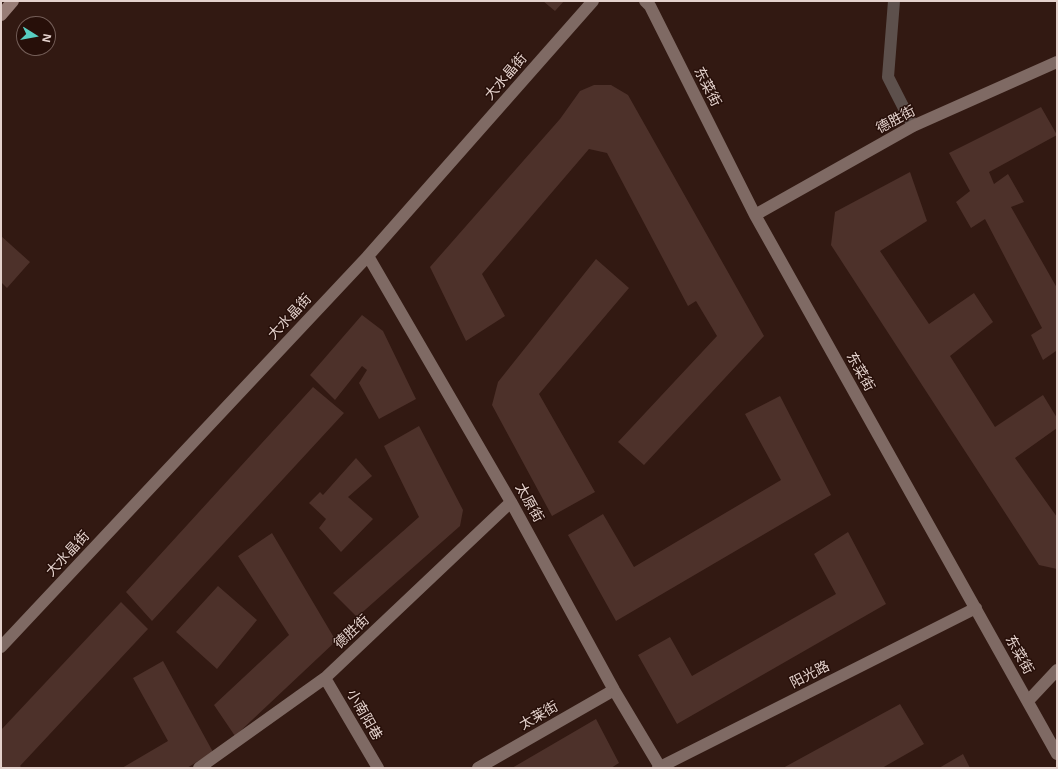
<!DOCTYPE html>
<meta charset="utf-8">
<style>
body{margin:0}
#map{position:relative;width:1058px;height:769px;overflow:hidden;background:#321912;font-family:"Noto Sans",sans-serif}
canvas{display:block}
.frame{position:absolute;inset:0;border:2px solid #e4d2cd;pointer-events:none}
.north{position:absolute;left:16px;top:16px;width:40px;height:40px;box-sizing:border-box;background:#270f09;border:1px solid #735d57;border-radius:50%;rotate:101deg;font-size:11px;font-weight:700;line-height:16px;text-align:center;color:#e4d2cd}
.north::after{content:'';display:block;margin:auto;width:14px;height:18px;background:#57cec1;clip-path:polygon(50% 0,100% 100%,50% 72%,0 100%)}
</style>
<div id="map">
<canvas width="1058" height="769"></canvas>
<div class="frame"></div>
<div class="north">N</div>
</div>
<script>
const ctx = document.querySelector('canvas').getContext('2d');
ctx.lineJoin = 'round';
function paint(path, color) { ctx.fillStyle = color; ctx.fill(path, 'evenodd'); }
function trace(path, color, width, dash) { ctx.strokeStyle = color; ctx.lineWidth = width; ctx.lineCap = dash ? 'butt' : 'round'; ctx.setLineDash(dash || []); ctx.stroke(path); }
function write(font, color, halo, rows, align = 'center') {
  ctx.font = font + ' "Noto Sans","Noto Sans SC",sans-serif'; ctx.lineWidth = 3; ctx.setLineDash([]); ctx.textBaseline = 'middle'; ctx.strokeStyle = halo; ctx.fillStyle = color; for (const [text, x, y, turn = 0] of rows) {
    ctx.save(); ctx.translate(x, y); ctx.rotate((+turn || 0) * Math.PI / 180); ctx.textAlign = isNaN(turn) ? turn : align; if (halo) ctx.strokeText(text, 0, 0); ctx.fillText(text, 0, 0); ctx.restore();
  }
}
const building = new Path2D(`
 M543,1H564L555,11Z
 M594,85H611L628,95L764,336L644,465L618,442L717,336L696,301L688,306L607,153L589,149L482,274L505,316L466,341L430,267L560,119L580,91Z
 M1041,107L1057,135L989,172L994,184L1008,174L1024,202L1011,207L1057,288V353L1056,351L1043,360L1031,335L1042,328L985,219L971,228L956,202L970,191L949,153Z
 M910,172L927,221L880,251L929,324L974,293L993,322L950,356L995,427L1043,395L1057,418V428L1015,458L1057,517V569L1039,565L831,245L835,212Z
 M1,236L30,262L7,288L1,282Z
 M596,259L629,288L539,394L595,492L552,516L492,405L498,382Z
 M362,315L383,331L416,399L379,419L359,383L367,370L362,366L335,400L310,375Z
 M313,387L344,413L152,621L126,592Z
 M780,396L831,495L616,621L568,535L603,514L634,567L781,480L745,414Z
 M419,426L463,510L460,526L357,617L333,593L419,517L384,446Z
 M356,458L372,476L348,497L373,519L341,552L319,528L326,519L309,503L320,492L323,495Z
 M848,532L886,604L677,724L638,655L670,637L692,676L836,594L814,554Z
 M272,533L336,641L235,736L214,705L289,635L238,556Z
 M218,586L257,620L217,669L176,632Z
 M121,602L148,629L20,766L22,768H1V730Z
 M163,661L213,752L187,768H122L168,741L133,678Z
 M900,704L924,744L882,768H783Z
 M596,719L619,763L611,768H512Z
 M963,754L970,768H939Z`);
const street = new Path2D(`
 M894,1L888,77L913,126`);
const secondary = new Path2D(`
 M645,1L650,6L755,215L1057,754
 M755,215L913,126L1057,62
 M368,256L511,502L614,690L660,767
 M1,647L368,256L593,1
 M325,678L378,768
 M1028,701L1057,670
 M199,768L325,678L511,502
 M478,768L614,690
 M658,768L976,608`);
const primary = new Path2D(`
 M1,15L13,1`);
const streetNames = [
 ["大水晶街",506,77,-49],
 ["东菜街",707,87,63],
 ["德胜街",896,120,-28],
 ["大水晶街",290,317,-47],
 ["东菜街",860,372,61],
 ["太原街",529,503,61],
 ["大水晶街",68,554,-47],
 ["德胜街",352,632,-43],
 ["东菜街",1019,655,61],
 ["阳光路",810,675,-27],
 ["小南阳巷",364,715,60],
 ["太莱街",539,716,-30]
];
paint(building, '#4d312a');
trace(street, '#5d504c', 12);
trace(secondary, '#7f6a64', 12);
trace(primary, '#997e77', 12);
write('14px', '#e4d2cd', '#270f09', streetNames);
</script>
